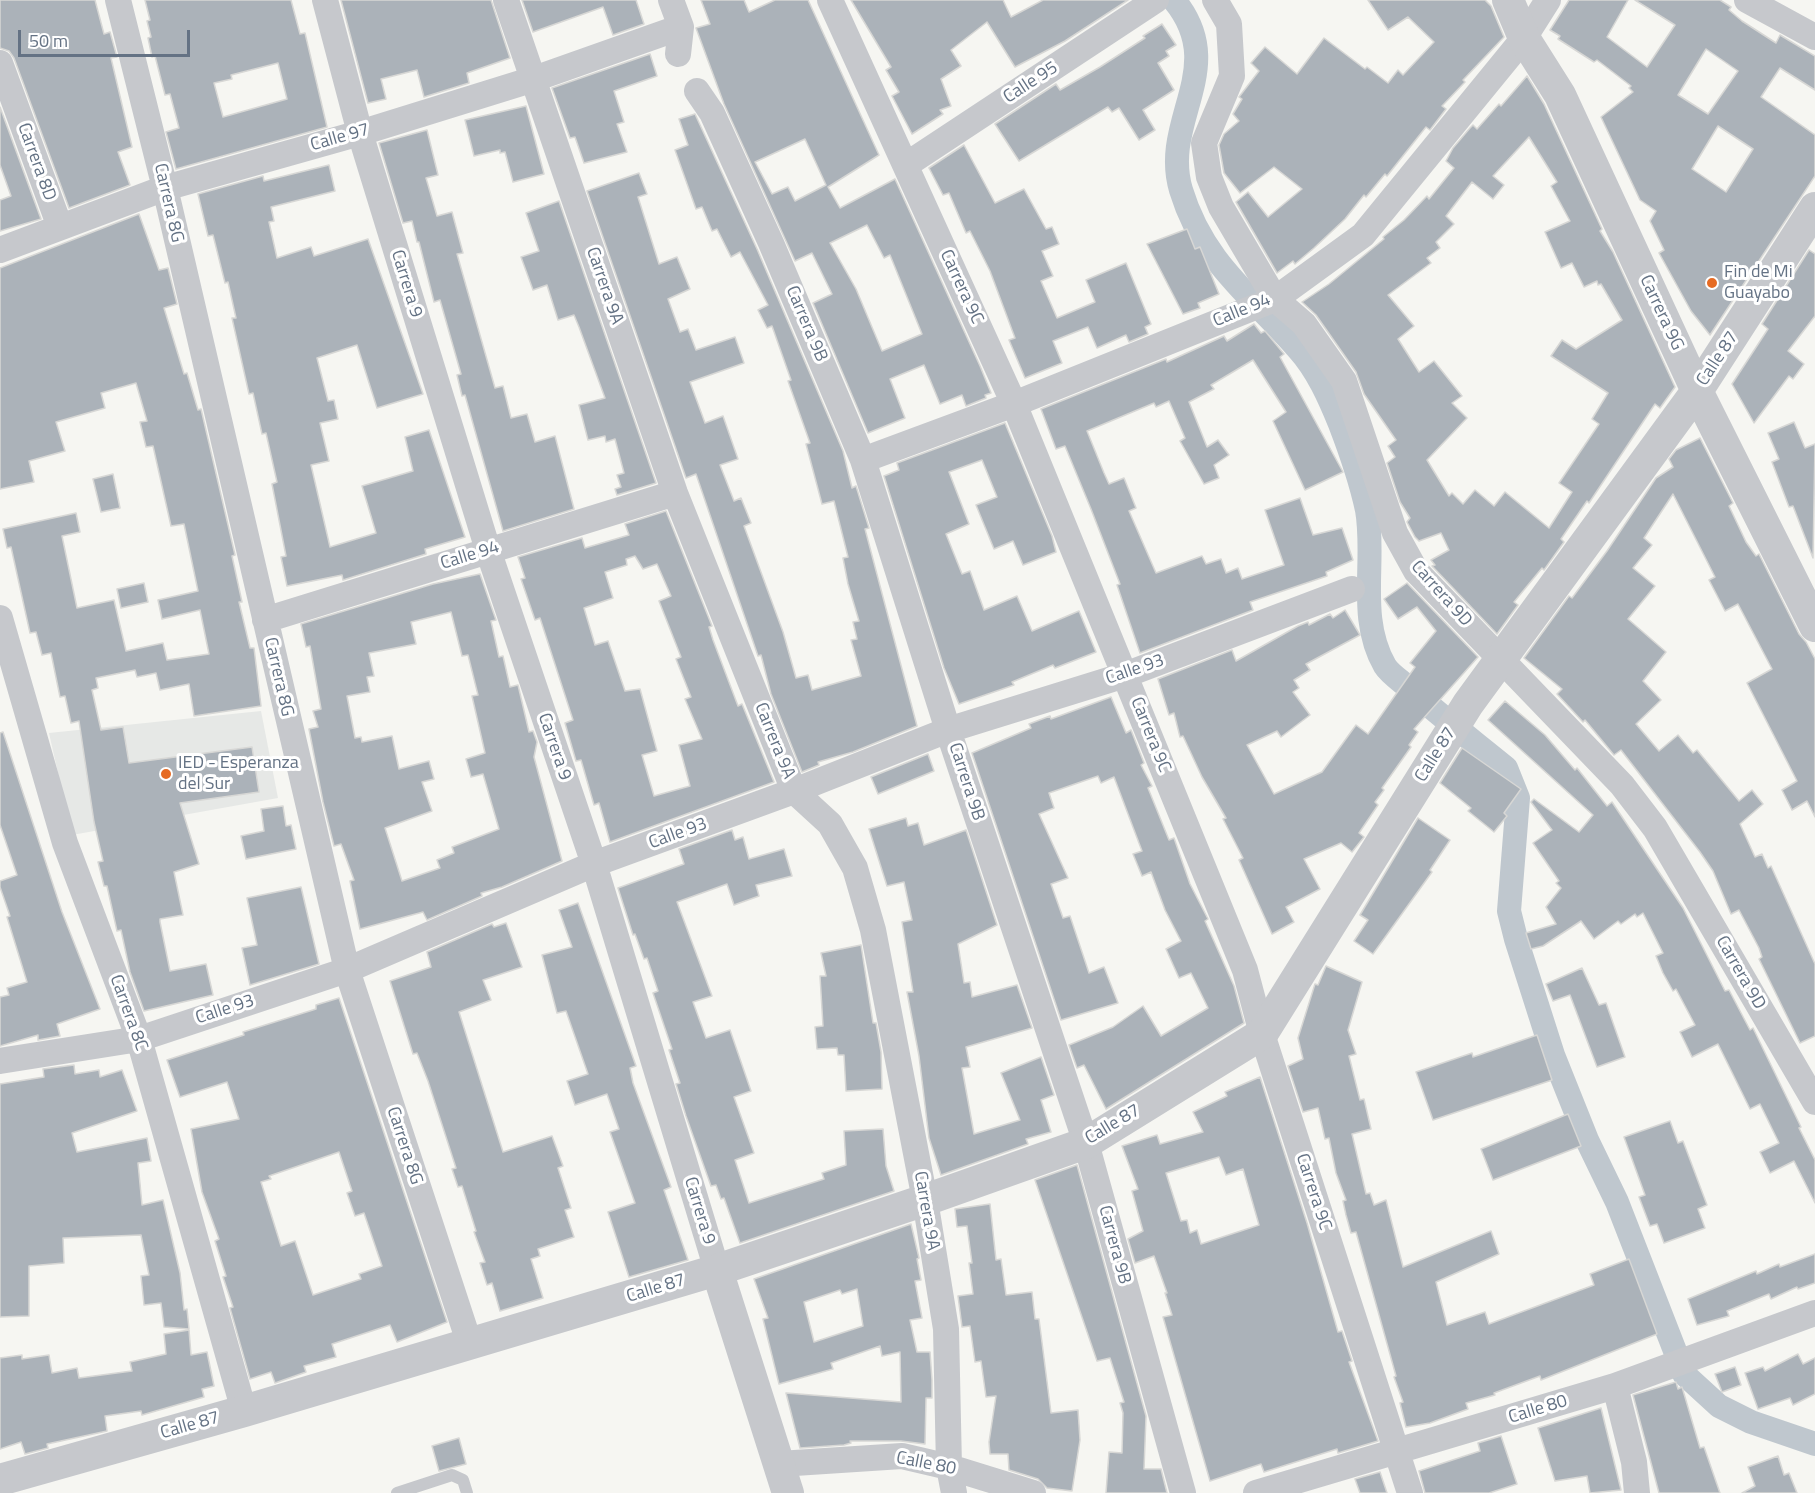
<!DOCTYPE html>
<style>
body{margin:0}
#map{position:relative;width:1815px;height:1493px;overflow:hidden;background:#f6f6f2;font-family:"Titillium Web",sans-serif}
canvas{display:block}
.scale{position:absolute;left:18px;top:30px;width:172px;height:27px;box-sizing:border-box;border:3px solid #647284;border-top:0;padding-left:8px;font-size:18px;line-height:21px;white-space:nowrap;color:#647284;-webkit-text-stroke:4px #fff;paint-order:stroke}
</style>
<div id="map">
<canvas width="1815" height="1493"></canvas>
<div class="scale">50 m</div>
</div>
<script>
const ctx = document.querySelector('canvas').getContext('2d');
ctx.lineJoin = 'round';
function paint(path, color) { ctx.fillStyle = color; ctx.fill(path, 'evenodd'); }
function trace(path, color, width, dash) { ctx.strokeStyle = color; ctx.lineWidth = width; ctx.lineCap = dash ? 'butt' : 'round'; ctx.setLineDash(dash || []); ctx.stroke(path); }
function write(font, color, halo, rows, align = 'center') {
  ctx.font = font + ' "Titillium Web",sans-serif'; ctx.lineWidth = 6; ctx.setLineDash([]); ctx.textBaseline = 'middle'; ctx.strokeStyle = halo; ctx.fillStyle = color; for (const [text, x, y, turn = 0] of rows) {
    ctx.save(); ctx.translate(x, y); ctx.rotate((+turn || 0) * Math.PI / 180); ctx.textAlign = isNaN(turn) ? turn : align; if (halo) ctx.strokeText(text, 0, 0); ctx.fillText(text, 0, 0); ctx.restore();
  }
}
const built = new Path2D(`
 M261,711L278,798L72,835L49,733Z`);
const canal = new Path2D(`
 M1174,0C1230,68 1160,120 1181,190C1203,263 1252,296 1298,349C1317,370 1329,397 1340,424C1350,450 1361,482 1367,510C1376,561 1357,618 1385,666C1390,674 1401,681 1408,687C1440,716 1473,741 1506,768L1518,798L1509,911L1516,939L1553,1055L1587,1140L1617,1202L1684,1374L1719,1406L1751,1422L1815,1444`);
const building = new Path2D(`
 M0,0H95L104,34L110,32L117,57L111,58L132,147L118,152L130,185L69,208L14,58L9,51L0,48Z
 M145,0H291L300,34L305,33L327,127L176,169L166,132L179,128L170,94L165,95L155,56L152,57L148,38L151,37L147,21L150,20ZM278,63L287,99L223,117L214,83L232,79L231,75Z
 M341,0H491L510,58L467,73L469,83L424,97L417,70L381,79L386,99L368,103Z
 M522,0H636L644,24L613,35L603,7L533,32Z
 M701,0H744L749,12L775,0H808L879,155L828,187L840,208L895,179L980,366L991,393L985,395L986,398L966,406L962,395L940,404L924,365L890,379L905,418L868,433L813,303L832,294L812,253L795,261L724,104L696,28L710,24ZM805,139L826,185L795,201L788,187L772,194L755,162ZM867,225L884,258L890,255L922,334L882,351L856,289L830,243Z
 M851,0H1003L1011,17L1043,0H1128L1065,41L1015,67L987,22L951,50L961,66L941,79L951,106L940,110L943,114L912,134L892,96L899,92L886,70L891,67Z
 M1368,0H1485L1491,6L1504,37L1463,80L1465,82L1442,106L1446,109L1430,130L1426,127L1387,176L1385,174L1366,197L1364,195L1345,219L1314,248L1295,264L1293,261L1277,273L1236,202L1248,192L1268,217L1302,189L1274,167L1240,193L1224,173L1219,145L1224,134L1239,121L1233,114L1242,99L1239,97L1259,71L1251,63L1265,47L1297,74L1324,38L1365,69L1367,67L1388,83L1398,70L1403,75L1434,42L1408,17L1388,30Z
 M1569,0H1628L1607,37L1647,67L1675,25L1635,0H1720L1731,7L1729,10L1742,21L1776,43L1780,35L1815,56V90L1780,68L1761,97L1815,135V176L1710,335L1691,311L1659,253L1664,250L1650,221L1656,211L1640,200L1601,117L1633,92L1629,88L1631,86L1597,60L1594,62L1558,39L1560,36L1550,30ZM1706,49L1738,71L1708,114L1678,95ZM1718,126L1753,149L1726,192L1692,169Z
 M1162,24L1176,45L1166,51L1169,56L1158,63L1174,90L1143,110L1155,130L1139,140L1119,108L1112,112L1108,107L1019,161L995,124L1056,84L1060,90L1100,67L1145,38L1143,36Z
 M650,54L657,76L614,91L624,122L617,124L627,152L584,163L575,137L570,138L552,88Z
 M1527,76L1544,104L1602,229L1600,231L1613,252L1675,387L1660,408L1655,404L1589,503L1587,501L1561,539L1564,542L1544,570L1542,568L1514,602L1518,605L1497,634L1432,566L1435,565L1431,560L1449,550L1441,533L1419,541L1415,537L1407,522L1410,518L1400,502L1387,463L1395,457L1388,446L1396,440L1364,394L1356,372L1316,315L1302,302L1329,284L1384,239L1383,237L1404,220L1427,196L1429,199L1454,168L1446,161L1453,148L1470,128L1473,125L1477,129L1499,104L1501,106ZM1529,137L1557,182L1551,186L1570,221L1545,232L1561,268L1572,263L1584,287L1597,281L1598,285L1601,284L1622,320L1576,349L1562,340L1551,356L1608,393L1592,419L1599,424L1559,483L1572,492L1549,528L1505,492L1494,506L1475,490L1463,504L1452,493L1449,496L1427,460L1467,418L1452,403L1462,396L1434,361L1419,372L1398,339L1414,326L1388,295L1431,263L1427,258L1440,248L1436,242L1454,224L1446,216L1472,182L1493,199L1504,185L1493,176Z
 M526,106L544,174L513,182L505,152L500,153V150L474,156L465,120Z
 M0,107L41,219L0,231V200L11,196L0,165Z
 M695,114L757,249L843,451L852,488L856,486L869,528L865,529L917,726L853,752L818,762L819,765L802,772L771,694L761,655L758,656L696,474L686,478L587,191L639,173L647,194L638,197L659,264L677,257L690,289L668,299L680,332L688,329L696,350L735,337L744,363L690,382L705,423L723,416L738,459L720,465L734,501L741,498L751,523L744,526L783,632L796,678L808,675L812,690L861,676L851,640L857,639L853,622L859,621L848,584L843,558L848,557L834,501L822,504L806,444L810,443L788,381L791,380L772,326L767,328L758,310L768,305L740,252L731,257L717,229L712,231L702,207L696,209L675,150L688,145L679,119Z
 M427,130L438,175L426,178L437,216L452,212L463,253L457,254L495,388L503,386L511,418L527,414L535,442L555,436L574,509L503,531L465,395L462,396L457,375L461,374L440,300L434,302L419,242H417L412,221L403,223L379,143Z
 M964,145L995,203L1024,189L1046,229L1052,227L1059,244L1042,251L1053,276L1041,281L1057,318L1095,302L1086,280L1126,263L1151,324L1145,327L1148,334L1129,342L1126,335L1097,348L1088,327L1053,341L1062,363L1025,378L1009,340L1015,338L990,271L970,231L966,233L949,193L943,195L929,168Z
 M329,165L335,191L271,207L274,221L269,222L277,258L311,247L314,256L368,239L423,394L377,408L357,345L317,358L328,401L334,400L338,419L320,423L329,461L311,465L330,547L376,533L362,486L413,471L405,437L429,430L465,537L425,549L426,554L343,580L342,575L287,586L281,557L286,556L272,484L277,482L266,433L262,434L253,393L249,394L232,318H236L228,282L225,283L213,235L208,236L198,194L263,176L264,181Z
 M559,201L656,483L617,495L615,489L621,487L617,475L624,473L615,439L606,442L605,436L588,440L579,405L605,398L579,327L574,315L558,320L547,285L533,290L521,257L539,251L526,213Z
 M139,214L159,270L168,268L177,304L164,308L184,374L187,373L198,410L201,409L235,555L232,556L242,602H239L250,648H254L261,706L194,716L189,684L160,690L156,673L137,677L135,670L96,678L98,688L92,690L101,730L123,727L129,763L252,747L259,792L180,803L199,864L174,872L183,915L160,919V922L170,971L206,964L213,995L144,1011L130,972L121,930L117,931L107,886H104L98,862L103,861L94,822L79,721L71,723L65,696L60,697L51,653L42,655L36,632L30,633L11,547L7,548L3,529L76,513L80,532L62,536L77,608L114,600L126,651L163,643L167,660L209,654L200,610L162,619L158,600L198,591L184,524L171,526L153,446L146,447L140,422L147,421L136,383L101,393L105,408L56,422L65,451L29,461L34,482L0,489V268Z
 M1187,229L1195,249L1200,247L1219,294L1198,303L1200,308L1183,314L1147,244Z
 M1809,250L1815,254V316L1788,351L1804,364L1793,379L1789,376L1754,423L1732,384L1768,329L1762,324Z
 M1254,324L1261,333L1265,331L1284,354L1280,357L1343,472L1305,490L1273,421L1286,412L1253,360L1211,385L1214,389L1189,402L1207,447L1218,440L1229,455L1214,465L1219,478L1204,484L1180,441L1185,438L1169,401L1156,407L1154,403L1087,431L1104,473L1109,484L1124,478L1136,508L1129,511L1156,573L1202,556L1206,564L1221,559L1226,573L1238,568L1242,579L1284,565L1265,510L1300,498L1313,535L1342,528L1353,560L1326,572L1327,576L1250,602L1253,610L1140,653L1117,585L1120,584L1091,509L1065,446L1056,449L1041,409L1166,359L1167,362L1224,336L1227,341Z
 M1794,422L1805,448L1815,444L1813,558L1793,506L1789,507L1772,462L1779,459L1768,433Z
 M1005,423L1052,536L1056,552L1023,565L1013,541L994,549L976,505L997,497L982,460L949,472L969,524L946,534L962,574L970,571L984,610L1017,596L1032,631L1079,611L1096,652L1055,668L1053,665L1012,682L1014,685L959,704L944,668L884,476L899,470L897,463Z
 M1700,438L1733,503L1729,506L1746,542L1756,556L1759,554L1799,634L1806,642L1815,659V817L1807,801L1792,810L1782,790L1797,781L1747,683L1772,669L1738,604L1725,611L1709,580L1715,577L1673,494L1644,538L1652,545L1633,568L1655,586L1628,619L1666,652L1643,681L1661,700L1636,724L1659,751L1678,735L1693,753L1697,750L1739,801L1752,790L1763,804L1740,824L1755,857L1762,854L1768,868L1771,866L1815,964V1036L1800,1043L1759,959L1762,957L1759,948L1739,910L1731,914L1713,871L1700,852L1621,750L1614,755L1585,720L1583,722L1557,694L1562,689L1524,658L1569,596L1572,598L1607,551L1656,478L1673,467L1669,459L1676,450Z
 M113,474L120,508L101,512L93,479Z
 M666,511L712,626L709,627L713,640L738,706L742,704L774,782L610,842L599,803L594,805L581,760L576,761L565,723L573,720L540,618L535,620L521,579L525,578L518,557L582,538L585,548L629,535L625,524ZM635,556L643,569L657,564L671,596L659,601L681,657L676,659L691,697L685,699L702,739L679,745L690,786L654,796L642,755L657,751L640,689L625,691L608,641L595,645L584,608L613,598L605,572L627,565L626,559Z
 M480,574L496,620L491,621L499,657L503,656L510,687L518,685L529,732L533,731L537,742L534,757L562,861L502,887L481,893L482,896L427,920L423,912L360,929L350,881L354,880L341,844L334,846L323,802L309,729L318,727L313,711L321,709L310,646L306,647L301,624L433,584ZM451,612L462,656L468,655L478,695L472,696L485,753L466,759L471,777L483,774L499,829L452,847L454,853L437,860L440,868L402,881L385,828L432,811L422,782L434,779L429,761L399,769L392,736L362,742L361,737L355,738L347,696L370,692L367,677L374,676L369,653L416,644L411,622Z
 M144,583L148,602L121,608L117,589Z
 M1407,583L1478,657L1414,729L1418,732L1409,745L1411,747L1382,788L1384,790L1375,802L1378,805L1359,833L1364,837L1352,852L1341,843L1304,859L1320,889L1286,907L1294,922L1272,934L1239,860L1243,858L1223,819L1226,818L1202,777L1183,736L1180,737L1174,713L1169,715L1158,679L1232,650L1236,661L1298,626L1308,622L1309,625L1330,614L1333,618L1345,610L1360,635L1306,664L1310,670L1294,680L1299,688L1293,692L1310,715L1281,737L1277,731L1247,745L1274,794L1322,772L1356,725L1368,734L1415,667L1410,663L1436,631L1417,607L1398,619L1384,599Z
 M1111,697L1126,733L1131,730L1144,763L1141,765L1152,786L1148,788L1169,840L1174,838L1190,884L1208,919L1205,921L1234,986L1244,1023L1106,1109L1084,1065L1077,1068L1069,1045L1113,1027L1143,1006L1161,1036L1208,1008L1191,973L1179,978L1166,949L1181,941L1165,910L1151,872L1142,876L1133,854L1142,851L1114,777L1101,783L1098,776L1049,793L1054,808L1039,814L1068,878L1051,884L1063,918L1070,916L1089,973L1104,967L1118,1003L1061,1020L972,753L1031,728L1029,724L1050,716L1051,719Z
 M1505,701L1545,735L1575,770L1577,768L1607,806L1612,802L1683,908L1725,991L1729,990L1750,1030L1753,1028L1801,1127L1799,1128L1815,1160V1203L1794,1161L1770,1173L1760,1152L1779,1143L1760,1104L1750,1109L1718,1044L1692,1057L1680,1032L1695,1025L1676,989L1673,991L1663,973L1656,956L1663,953L1643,913L1637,917L1635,914L1621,924L1618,921L1594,939L1581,921L1543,946L1531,949L1526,933L1556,924L1546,907L1561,888L1556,883L1559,881L1533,843L1552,830L1531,802L1534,799L1579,832L1593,815L1488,720Z
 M3,732L62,912L100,1009L57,1024L60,1036L38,1040V1035L0,1046V997L9,995L7,988L27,982L7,917L10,916L0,887V881L17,875L0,825V733Z
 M1462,748L1521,789L1504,813L1507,816L1494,832L1468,811L1471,808L1440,783Z
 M928,754L934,771L878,794L871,777Z
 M283,806L286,826L291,825L296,849L246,859L241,836L264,831L261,809Z
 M906,818L908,826L918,823L924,845L966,830L997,925L958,944L964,983L970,982L972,997L1017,985L1032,1028L966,1047L970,1067L962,1068L974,1134L1020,1120L1001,1073L1041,1057L1054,1095L1041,1100L1051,1132L1026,1139L1028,1144L941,1175L929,1138L919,1056L907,992H913L902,922L912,920L904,882L887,886L869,829Z
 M1418,818L1450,840L1430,870L1432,872L1373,954L1354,941L1368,920L1360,915Z
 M732,830L735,840L743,837L749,859L784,849L792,876L756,885L759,896L734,905L727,884L677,902L712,996L693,1002L706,1038L730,1030L751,1091L734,1097L754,1153L735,1160L749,1203L824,1179L822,1173L846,1165L844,1131L883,1129L886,1166L894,1191L740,1243L724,1198L721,1199L716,1185L711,1186L686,1116L676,1084L680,1083L669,1050L672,1049L653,993L658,991L647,958L644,959L635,934L633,935L618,888L684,864L679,849Z
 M301,887L319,964L250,985L242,948L257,945L247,898Z
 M578,903L636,1066L630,1068L633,1083L671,1187L664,1190L688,1260L629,1277L608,1212L635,1203L610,1132L619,1129L607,1094L575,1105L567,1081L588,1074L566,1011L557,1013L542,955L572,947L559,910Z
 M506,923L522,967L483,980L491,1000L459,1012L503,1152L552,1136L563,1166L558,1168L571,1208L565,1210L574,1237L538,1249L540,1256L531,1259L543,1298L500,1311L492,1283L487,1285L480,1263L485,1262L474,1232L476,1231L462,1186L458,1187L452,1169L456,1168L428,1081L417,1053L413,1054L390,981L431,967L427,952L492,924L494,927Z
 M861,945L873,1023H876L881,1052L882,1089L846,1091L844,1055H838L837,1048L817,1049L815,1027L823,1026L820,976H826L821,953Z
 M1326,966L1362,982L1348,1030L1356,1054L1349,1056L1360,1100L1364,1099L1371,1129L1352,1134L1366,1194L1370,1193L1374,1205L1386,1200L1403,1267L1491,1231L1499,1254L1436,1282L1447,1325L1485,1312L1489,1324L1594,1285L1590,1274L1629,1259L1657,1334L1541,1380L1540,1376L1494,1393L1495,1395L1466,1403L1468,1409L1430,1423L1406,1427L1400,1403L1403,1402L1394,1377L1396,1376L1356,1232L1351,1233L1346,1215L1343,1201L1346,1200L1336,1173L1329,1138L1325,1139L1318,1108L1303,1112L1288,1066L1303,1059L1298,1038L1315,984L1318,985Z
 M1582,968L1599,1005L1606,1003L1625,1057L1597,1067L1570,995L1553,1001L1546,984Z
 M339,998L447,1322L397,1342L390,1325L332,1344L336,1357L304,1366L306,1372L275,1383L271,1372L250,1379L230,1308L233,1307L223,1277L226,1276L215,1241L219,1239L202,1192L191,1129L239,1119L227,1082L180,1097L167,1060L244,1035L243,1032L316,1009V1005ZM339,1152L352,1191L347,1193L355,1216L364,1213L382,1266L359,1274L361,1279L313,1295L295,1241L281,1246L261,1182L271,1179L269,1176Z
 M1537,1035L1552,1080L1433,1120L1416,1072L1472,1053L1473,1057Z
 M74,1065L75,1074L99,1070L100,1077L122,1070L137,1111L72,1133L77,1152L147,1138L151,1161L138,1163L142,1205L163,1200L180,1273L184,1310L187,1309L189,1329L164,1327L161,1303L144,1305L141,1276L149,1275L141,1235L63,1238L64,1263L29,1266V1316L0,1317V1084L44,1077L43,1069Z
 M1260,1077L1307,1223L1338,1332L1342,1331L1352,1361L1349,1362L1378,1441L1338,1453L1337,1449L1264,1472L1261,1464L1210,1481L1163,1317L1172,1315L1165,1293H1167L1154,1256L1135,1263L1128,1239L1143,1231L1132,1191L1138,1189L1122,1146L1157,1135L1160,1144L1203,1132L1193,1112L1227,1096L1225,1092ZM1219,1157L1226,1175L1243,1169L1259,1225L1201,1244L1197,1230L1190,1233L1187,1220L1181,1221L1166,1173Z
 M1568,1114L1581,1146L1493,1180L1481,1149Z
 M1670,1121L1678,1143L1683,1141L1707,1205L1698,1209L1705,1228L1664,1243L1657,1224L1650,1226L1639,1197L1645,1195L1624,1137Z
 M1077,1165L1146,1416L1144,1469H1161L1167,1493H1106L1109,1452L1122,1453L1123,1413L1120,1403L1124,1402L1110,1358L1097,1361L1035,1180Z
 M990,1204L996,1260L1001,1259L1006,1295L1032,1292L1035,1319H1039L1051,1413L1078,1410L1080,1440L1072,1491L1047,1488L1038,1479L1009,1470L1008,1454H990L989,1442L996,1396L986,1397L981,1361L975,1362L970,1326L962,1327L958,1296L973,1294L969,1263H972L967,1226L957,1227L955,1209Z
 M911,1224L919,1258L917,1259L921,1280L915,1281L922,1318L910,1320L917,1352H930L932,1380V1398H926L925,1444L901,1441H850L851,1443L844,1445L800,1448L786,1393L901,1402L900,1352L882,1356L880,1346L831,1363L833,1369L779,1384L763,1319L768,1318L754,1279ZM857,1289L863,1326L814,1342L804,1302L840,1290L842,1294Z
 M1815,1254V1283L1798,1289L1797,1287L1771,1299L1769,1294L1727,1311L1729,1316L1697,1325L1688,1299L1756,1271L1757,1274L1779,1264L1780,1267Z
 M189,1330L191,1355L207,1352L214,1386L202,1389L204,1397L142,1415L141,1411L105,1416L107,1431L47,1444L48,1448L25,1454L21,1442L0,1449V1358L22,1355V1359L49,1355L52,1373L77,1368L79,1378L132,1371L130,1362L166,1354L164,1334Z
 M1798,1354L1803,1364L1815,1358V1394L1793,1405L1790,1398L1758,1409L1745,1373L1763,1367L1765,1371Z
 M1735,1367L1741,1385L1722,1392L1715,1374Z
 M1676,1382L1678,1389L1682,1387L1700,1448L1704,1447L1720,1493H1659L1633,1395Z
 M1601,1408L1621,1490L1590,1493L1587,1476L1555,1481L1538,1428Z
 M1501,1436L1517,1484L1489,1493H1425L1419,1471L1480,1451L1478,1443Z
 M459,1438L466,1464L439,1471L432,1446Z
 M1778,1456L1784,1475L1789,1473L1797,1493H1742L1755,1486L1748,1467Z
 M1380,1472L1387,1493H1360L1355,1479Z`);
const service = new Path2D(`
 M397,1493L452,1475L463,1480L467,1493`);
const minor = new Path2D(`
 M118,0L165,188L347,970L470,1345
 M325,0L360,133L488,550L594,864L717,1270
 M506,0L675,493L794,791L830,824L855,868L873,930L925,1200L946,1329L949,1467L954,1493
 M671,0L681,27L678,54
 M830,0L1014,404L1245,970L1262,1034L1410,1493
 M1215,0L1229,24L1232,76L1204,143L1209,177L1221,207L1275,299L1304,324L1344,381L1395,533L1416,571L1622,785L1655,828L1815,1102
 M1747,0L1815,37
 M0,63L60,227
 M697,91L712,113L771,243L863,460L948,730L1086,1143L1183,1493
 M906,165L1156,0
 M0,250L165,188L360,133L534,79L681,27
 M863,460L1014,404L1275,299L1363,235L1524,38L1548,0
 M0,618L65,843L139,1039L244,1411
 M265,620L675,493
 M0,1061L139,1039L347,970L594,864L794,791L948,730L1125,675L1352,589
 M1615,1386L1634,1462L1637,1493
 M779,1464L902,1456L949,1467L1033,1493
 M1256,1493L1615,1386L1815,1313`);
const tertiary = new Path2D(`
 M1508,0L1524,38L1560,95L1697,391L1815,626
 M717,1270L788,1493
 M0,1480L244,1411L717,1270L925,1200L1086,1143L1262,1034L1468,704L1697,391L1815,208`);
const markers = [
 [1712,283,6,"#e66b23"],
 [166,774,6,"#e66b23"]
];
const streetNames = [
 ["Calle 95",1031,83,-33],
 ["Calle 97",340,138,-16],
 ["Carrera 8D",36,162,70],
 ["Carrera 8G",168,203,77],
 ["Carrera 9",406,284,73],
 ["Carrera 9A",604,286,71],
 ["Carrera 9C",961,287,65],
 ["Calle 94",1242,311,-22],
 ["Carrera 9G",1661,313,65],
 ["Carrera 9B",806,324,67],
 ["Calle 87",1718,359,-57],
 ["Calle 94",470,556,-17],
 ["Carrera 9D",1441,594,48],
 ["Calle 93",1135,670,-19],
 ["Carrera 8G",278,677,77],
 ["Carrera 9C",1150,735,68],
 ["Carrera 9A",774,741,68],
 ["Carrera 9",554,747,71],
 ["Calle 87",1436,755,-58],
 ["Carrera 9B",966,782,72],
 ["Calle 93",678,834,-20],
 ["Carrera 9D",1740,973,60],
 ["Calle 93",225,1010,-18],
 ["Carrera 8C",128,1013,70],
 ["Calle 87",1113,1125,-31],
 ["Carrera 8G",404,1146,72],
 ["Carrera 9C",1313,1192,72],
 ["Carrera 9",699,1211,73],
 ["Carrera 9A",926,1211,80],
 ["Carrera 9B",1114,1245,75],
 ["Calle 87",656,1289,-17],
 ["Calle 80",1538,1410,-17],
 ["Calle 87",190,1426,-16],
 ["Calle 80",926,1464,11]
];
const poiNames = [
 ["Fin de Mi",1724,273],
 ["Guayabo",1724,294],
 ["IED - Esperanza",178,764],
 ["del Sur",178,785]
];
paint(built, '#e6e8e6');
trace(canal, '#bfc7ce', 24);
paint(building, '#abb2b9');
trace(building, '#d7d7d5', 1.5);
trace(service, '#c6c8cc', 12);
trace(minor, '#c6c8cc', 26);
trace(tertiary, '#c6c8cc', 32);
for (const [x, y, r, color] of markers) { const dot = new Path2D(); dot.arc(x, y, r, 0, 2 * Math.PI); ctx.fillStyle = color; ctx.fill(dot); trace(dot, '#fff', 2); }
write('18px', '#647284', '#fff', streetNames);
write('18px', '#647284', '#fff', poiNames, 'left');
</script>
